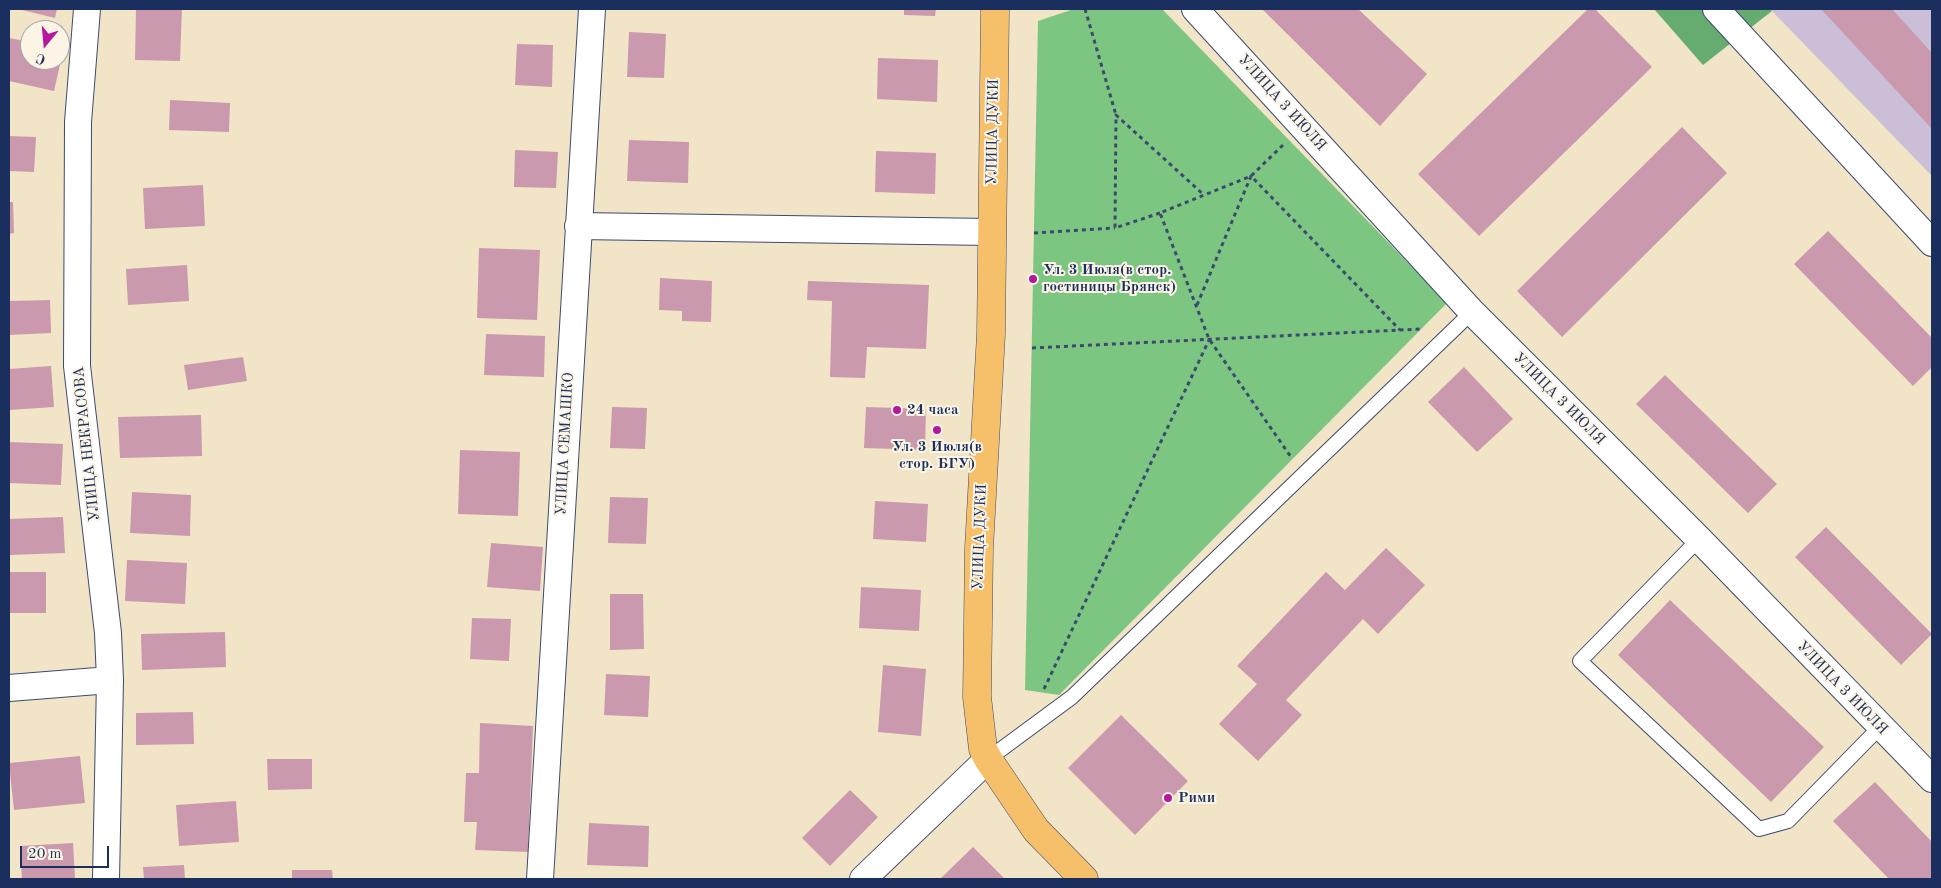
<!DOCTYPE html>
<meta charset="utf-8">
<style>
body{margin:0}
#map{position:relative;width:1941px;height:888px;overflow:hidden;background:#f2e4c7;font-family:"Old Standard TT",serif}
canvas{display:block}
.frame{position:absolute;inset:0;border:10px solid #1b2f5e;pointer-events:none}
.north{position:absolute;left:20px;top:20px;width:50px;height:50px;box-sizing:border-box;background:#fcf5e5;border:1px solid #a2a6af;border-radius:50%;rotate:197deg;font-size:14px;font-weight:700;line-height:20px;text-align:center;color:#1b2f5e}
.north::after{content:'';display:block;margin:auto;width:18px;height:22px;background:#b5179e;clip-path:polygon(50% 0,100% 100%,50% 72%,0 100%)}
.scale{position:absolute;left:20px;top:846px;width:89px;height:22px;box-sizing:border-box;border:2px solid #1b2f5e;border-top:0;padding-left:6px;font-size:15px;line-height:18px;white-space:nowrap;color:#1b2f5e;-webkit-text-stroke:4px #fcf5e5;paint-order:stroke}
</style>
<div id="map">
<canvas width="1941" height="888"></canvas>
<div class="frame"></div>
<div class="north">С</div>
<div class="scale">20 m</div>
</div>
<script>
const ctx = document.querySelector('canvas').getContext('2d');
ctx.lineJoin = 'round';
function paint(path, color) { ctx.fillStyle = color; ctx.fill(path, 'evenodd'); }
function trace(path, color, width, dash) { ctx.strokeStyle = color; ctx.lineWidth = width; ctx.lineCap = dash ? 'butt' : 'round'; ctx.setLineDash(dash || []); ctx.stroke(path); }
function write(font, color, halo, rows, align = 'center') {
  ctx.font = font + ' "Old Standard TT",serif'; ctx.lineWidth = 4; ctx.setLineDash([]); ctx.textBaseline = 'middle'; ctx.strokeStyle = halo; ctx.fillStyle = color; for (const [text, x, y, turn = 0] of rows) {
    ctx.save(); ctx.translate(x, y); ctx.rotate((+turn || 0) * Math.PI / 180); ctx.textAlign = isNaN(turn) ? turn : align; if (halo) ctx.strokeText(text, 0, 0); ctx.fillText(text, 0, 0); ctx.restore();
  }
}
const industrial = new Path2D(`
 M1769,9H1932V176L1772,11Z`);
const green = new Path2D(`
 M1074,9H1162L1447,303L1059,695L1025,690L1038,21Z`);
const forest = new Path2D(`
 M1654,9H1769L1772,11L1703,65Z`);
const building = new Path2D(`
 M18,9H57L55,18Z
 M136,9H182L180,61L135,60Z
 M904,9H936L935,16L904,15Z
 M1262,9H1358L1427,74L1380,126Z
 M1588,9H1595L1652,67L1479,236L1418,174Z
 M1821,9H1892L1932,53V129Z
 M629,32L666,34L664,78L627,77Z
 M9,38L30,42V60H61L54,91L9,81Z
 M517,44L553,45L552,87L515,85Z
 M878,58L938,60L937,102L877,99Z
 M170,100L230,103L229,132L169,130Z
 M1682,127L1727,173L1562,337L1517,291Z
 M9,136L36,137L34,172L9,171Z
 M629,140L689,142L688,183L627,181Z
 M515,150L558,152L556,188L514,187Z
 M876,151L936,153L935,194L875,192Z
 M203,185L205,226L145,229L143,188Z
 M9,202H13L14,233L9,234Z
 M1828,231L1932,338V367L1913,386L1794,264Z
 M479,248L540,250L537,320L477,318Z
 M187,265L189,301L128,305L126,269Z
 M660,278L712,281L711,322L682,321V311L659,310Z
 M808,281L929,285L926,349L867,347L865,378L830,377L832,301L807,300Z
 M50,300L51,333L9,335V301Z
 M486,334L545,336L544,377L484,375Z
 M243,357L247,381L188,390L184,365Z
 M51,366L54,407L9,410V369Z
 M1464,367L1513,419L1477,452L1428,402Z
 M1665,375L1777,484L1748,513L1636,404Z
 M612,407L647,408L645,449L610,448Z
 M866,407L926,409L925,450L864,448Z
 M201,415L202,456L120,458L118,417Z
 M9,442L63,444L61,485L9,483Z
 M460,450L520,452L518,516L458,514Z
 M132,492L191,495L190,536L130,533Z
 M610,497L648,498L646,544L608,543Z
 M875,501L928,504L926,542L873,539Z
 M63,517L65,553L9,555V519Z
 M1826,527L1932,634L1901,665L1795,557Z
 M491,543L543,547L540,591L487,587Z
 M1386,548L1425,585L1378,634L1363,619L1286,700L1302,715L1258,761L1219,724L1257,684L1237,666L1326,572L1345,590Z
 M127,560L187,563L185,604L125,601Z
 M9,572H46V613H9Z
 M861,587L921,590L919,631L859,628Z
 M610,594H643L644,649L610,650Z
 M1670,600L1824,747L1771,802L1618,655Z
 M472,618L511,619L509,661L470,659Z
 M225,632L226,667L142,670L141,634Z
 M883,665L926,669L921,736L878,732Z
 M606,674L650,676L648,717L604,715Z
 M193,712L194,744L136,745V713Z
 M1121,715L1188,781L1135,835L1068,768Z
 M480,723L533,726L528,852L475,850L477,822H464L466,773H479Z
 M80,756L85,803L14,810L9,763Z
 M267,759H312V789L268,790Z
 M1875,782L1932,842V879H1889L1833,821Z
 M850,790L878,817L830,866L802,838Z
 M236,801L239,842L179,846L176,805Z
 M589,823L649,826L648,867L587,865Z
 M73,843L75,879H22L20,846Z
 M973,847L1005,879H940Z
 M184,865L185,879H144L143,867Z
 M292,870H332L333,879H292Z`);
const path = new Path2D(`
 M1085,9L1116,115
 M1283,145L1251,176L1160,213L1209,339L1291,457
 M1160,213L1115,228L1116,115L1204,195
 M1034,233L1115,228
 M1197,305L1251,176L1400,330
 M1032,348L1421,329
 M1044,689L1209,340`);
const service = new Path2D(`
 M1699,539L1580,661L1759,829L1788,821L1880,727
 M988,759L1072,697L1472,312`);
const minor = new Path2D(`
 M87,9L78,122L77,366L108,633L110,680L106,879
 M1195,9L1472,312L1699,539L1932,779
 M1716,9L1932,243
 M578,226L991,232
 M9,688L110,680
 M540,879L592,9
 M863,879L988,759`);
const primary = new Path2D(`
 M995,9L991,334L979,548L977,697L983,749L988,759L1036,830L1084,879`);
const markers = [
 [1033,279,5,"#b5179e"],
 [897,410,5,"#b5179e"],
 [937,430,5,"#b5179e"],
 [1168,798,5,"#b5179e"]
];
const streetNames = [
 ["УЛИЦА 3 ИЮЛЯ",1282,103,48],
 ["УЛИЦА ДУКИ",993,132,-89],
 ["УЛИЦА 3 ИЮЛЯ",1559,399,45],
 ["УЛИЦА НЕКРАСОВА",87,444,-96],
 ["УЛИЦА СЕМАШКО",565,444,-87],
 ["УЛИЦА ДУКИ",980,537,-88],
 ["УЛИЦА 3 ИЮЛЯ",1842,688,46]
];
const poiNames = [
 ["Ул. 3 Июля(в стор.",1043,270],
 ["гостиницы Брянск)",1043,287],
 ["24 часа",907,410],
 ["Ул. 3 Июля(в",937,447,"center"],
 ["стор. БГУ)",937,464,"center"],
 ["Рими",1178,798]
];
paint(industrial, '#cabfd6');
paint(green, '#7dc682');
paint(forest, '#66ab70');
paint(building, '#cb99ad');
trace(service, '#3b4a6e', 16);
trace(minor, '#3b4a6e', 28);
trace(primary, '#3b4a6e', 29);
trace(path, '#3b4a6e', 3, [4, 4]);
trace(service, '#fff', 14);
trace(minor, '#fff', 26);
trace(primary, '#f6c06b', 28);
for (const [x, y, r, color] of markers) { const dot = new Path2D(); dot.arc(x, y, r, 0, 2 * Math.PI); ctx.fillStyle = color; ctx.fill(dot); trace(dot, '#fcf5e5', 2); }
write('15px', '#1b2f5e', '#fcf5e5', streetNames);
write('bold 15px', '#1b2f5e', '#fcf5e5', poiNames, 'left');
</script>
